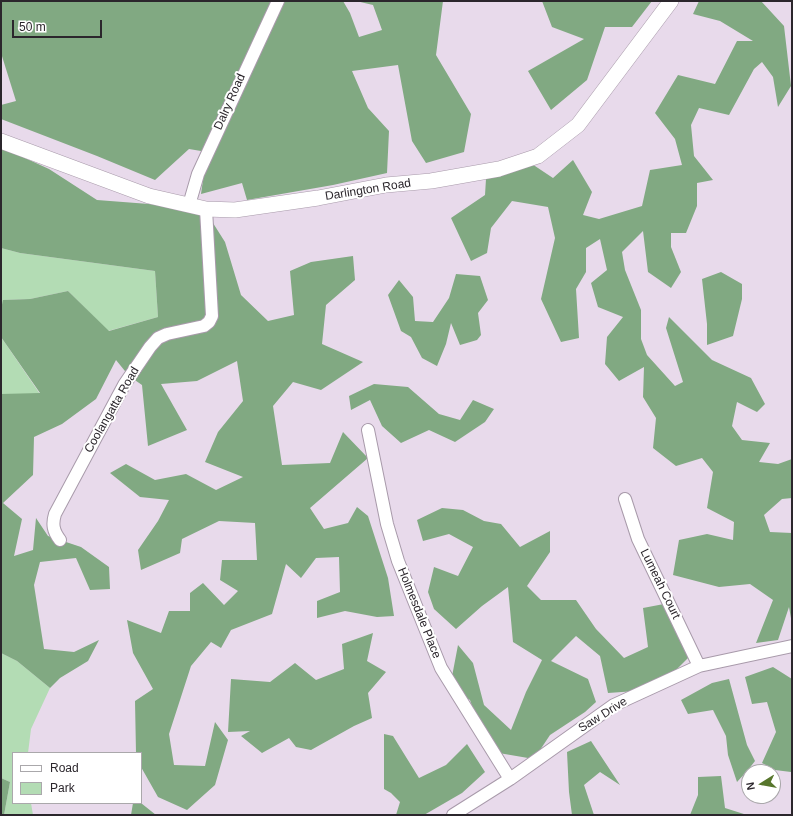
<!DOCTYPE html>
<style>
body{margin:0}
#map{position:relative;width:793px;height:816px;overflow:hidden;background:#e8daeb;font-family:Arial,sans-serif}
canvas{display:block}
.frame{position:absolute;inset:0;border:2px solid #2b262c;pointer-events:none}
.legend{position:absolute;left:12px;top:752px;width:130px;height:52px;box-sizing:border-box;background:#fff;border:1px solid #aaa8ab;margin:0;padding:5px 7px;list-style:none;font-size:12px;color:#2b262c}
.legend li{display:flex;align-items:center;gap:8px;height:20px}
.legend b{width:20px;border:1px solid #aaa8ab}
.north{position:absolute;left:741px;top:764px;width:40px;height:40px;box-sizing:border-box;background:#fff;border:1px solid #aaa8ab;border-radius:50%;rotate:259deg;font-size:11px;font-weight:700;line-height:16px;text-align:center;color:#2b262c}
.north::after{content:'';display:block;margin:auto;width:14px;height:18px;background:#57762c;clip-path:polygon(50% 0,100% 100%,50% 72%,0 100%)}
.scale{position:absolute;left:12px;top:20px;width:90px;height:18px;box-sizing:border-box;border:2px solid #2b262c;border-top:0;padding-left:5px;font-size:12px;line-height:14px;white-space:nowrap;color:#2b262c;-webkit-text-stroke:3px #fff;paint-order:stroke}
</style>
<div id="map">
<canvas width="793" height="816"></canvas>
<div class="frame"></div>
<ul class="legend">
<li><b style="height:5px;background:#fff"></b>Road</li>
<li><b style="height:11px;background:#b3dcb4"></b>Park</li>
</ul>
<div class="north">N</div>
<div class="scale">50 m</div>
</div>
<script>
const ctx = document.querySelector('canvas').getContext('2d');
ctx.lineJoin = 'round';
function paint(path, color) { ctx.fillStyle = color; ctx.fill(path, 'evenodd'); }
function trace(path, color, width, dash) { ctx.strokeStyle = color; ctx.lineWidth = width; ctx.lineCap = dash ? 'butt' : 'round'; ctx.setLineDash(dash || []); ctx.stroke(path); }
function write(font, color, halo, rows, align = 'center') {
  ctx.font = font + ' Arial,sans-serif'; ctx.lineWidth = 4; ctx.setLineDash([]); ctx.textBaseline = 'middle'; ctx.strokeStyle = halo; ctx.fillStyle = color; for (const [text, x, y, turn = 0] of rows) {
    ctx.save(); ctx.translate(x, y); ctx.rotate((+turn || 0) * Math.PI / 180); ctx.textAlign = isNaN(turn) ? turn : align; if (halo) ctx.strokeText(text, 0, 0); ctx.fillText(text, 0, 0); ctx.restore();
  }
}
const green = new Path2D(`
 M1,248L20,253L155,271L158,317L108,331L68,291L30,299L4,300L1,309Z
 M1,337L40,394H1Z
 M1,653L17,661L50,688L31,729L28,753H13V803H31L33,815H4L10,782L1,778Z`);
const forest = new Path2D(`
 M1,1H343L350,13L359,37L382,30L373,5L356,1H443L436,55L471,114L464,152L426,163L412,141L398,65L352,71L368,108L389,131L387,173L333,185L247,200L242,183L201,194L207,152L189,149L155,180L97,156L1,119V105L16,101L1,53Z
 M542,1H652L632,27H605L587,80L551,110L528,71L584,39L552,27Z
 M699,1H761L784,26L791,86L778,107L773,77L762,62L754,69L729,115L699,108L691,125L694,156L713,180L697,183V206L686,233H671V247L681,272L671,288L648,272L643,231L622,252L625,270L641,310V339L647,355L675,386L683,382L666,328L669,317L712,360L751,378L765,404L757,412L737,402L732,426L742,440L770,443L759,462L778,464L792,459V498L782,499L764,515L770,532L792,533V624L789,607L778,640L756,643L773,600L750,584L719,587L673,575L679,540L707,534L733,540L734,522L707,508L713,472L702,458L676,466L653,448L656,418L643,397L644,367L619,381L605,364L607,337L623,317L598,307L591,283L607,270L600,239L586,248V272L576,289L579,338L561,342L541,299L555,238L548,207L512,201L491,228L487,253L471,261L451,218L485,195L486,179L532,164L553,178L573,160L592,192L583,215L599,219L642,206L650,170L682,165L675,139L655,113L678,75L715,84L737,41H753L720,21L693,14Z
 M1,147L49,169L97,200L162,205L206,212L225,242L241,295L268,321L294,315L290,271L311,262L353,256L355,280L326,305L322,344L363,362L321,390L293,382L273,406L282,465L330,463L343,432L368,458L310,508L324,529L348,523L357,507L368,516L388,578L394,616L377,617L345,611L317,618V601L340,592L339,557L316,558L301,578L286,564L272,614L231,630L221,648L211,642L191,666L169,734L174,765L205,766L215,722L228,740L215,785L187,810L158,797L141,767V753H136L135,701L153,689L133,653L127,620L161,633L169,611H190V593L203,583L224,605L238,591L220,580L222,560H257L255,523L219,521L182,539L180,553L141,570L138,550L158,521L169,500L140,497L110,473L126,464L155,480L186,474L216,490L243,477L205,462L218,432L243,401L237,361L197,381L161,384L187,430L148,446L142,385L129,376L116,360L96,399L62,424L34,437L33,475L3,503L22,519L14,556L33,550L36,518L48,536L81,547L109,567L110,589L90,590L76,558L40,562L34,585L44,649L74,652L99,640L88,661L60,678L50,688L17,661L1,653V394L40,393L1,337V309L3,300L30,299L68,291L109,331L158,317L155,271L20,253L1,248Z
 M721,272L742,284V299L733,336L707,345V324L702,279Z
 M456,274L480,276L488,300L478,313L481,335L477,340L460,345L451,323L446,344L437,366L422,358L411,337L401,331L388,295L399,280L413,297L415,321L433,322L449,298Z
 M374,384L408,387L439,414L460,420L473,400L494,409L485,422L455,442L429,430L401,443L382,426L370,400L351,410L349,396Z
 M442,508L463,510L484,521L501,524L520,547L550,531V552L527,586L541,600H576L596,629L624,658L648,647L643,608L664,604L690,656L673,673L636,691L608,693L600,656L576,636L551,661L588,679L596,702L585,712L550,735L534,759L487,751L470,700L450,687L458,645L473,663L484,705L511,730L526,692L542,660L513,642L508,587L482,606L456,629L434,609L428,592L434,567L458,576L473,547L449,534L423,541L417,520Z
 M373,633L367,661L386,672L368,693L372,718L354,726L311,750L296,747L289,738L262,753L241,736L250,731L228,732L231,679L270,682L295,663L316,680L344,669L342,644Z
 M773,667L792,679L791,772L775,770L762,763L776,732L767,702L752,704L745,677Z
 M729,679L747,745L755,761L748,770L737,782L728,755L726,736L713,710L688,714L681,700L712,683Z
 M384,734L393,736L419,778L446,765L467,744L485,772L462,793L424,815H396L400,802L391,793L384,789Z
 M591,741L620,785L600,772L584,785L594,815H572L569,792L567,752Z
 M721,776L725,808L747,815H690L698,795V777Z
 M1,778L10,782L4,815H1Z
 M133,803H141L156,815H131Z`);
const minor = new Path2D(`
 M189,205L198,174L278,1
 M368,430L387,524L398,561L441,668L510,779
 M625,499L638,539L699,666
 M60,540C53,531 52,524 55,514L124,385L150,347L158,338L167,334L204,326L209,322L212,316L206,209
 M453,815L510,779L614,705L699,666L792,646`);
const tertiary = new Path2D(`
 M1,141L149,196L206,209L235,210L318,198L386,185L431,181L499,169L538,156L578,125L671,1`);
const streetNames = [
 ["Dalry Road",230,102,-66],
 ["Darlington Road",368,190,-9],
 ["Coolangatta Road",112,410,-60],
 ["Lumeah Court",660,584,64],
 ["Holmesdale Place",419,613,68],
 ["Saw Drive",603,715,-32]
];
paint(green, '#b3dcb4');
paint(forest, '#81a982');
trace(minor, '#a89aaa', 14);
trace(tertiary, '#a89aaa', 16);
trace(minor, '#fff', 12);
trace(tertiary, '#fff', 15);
write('12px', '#2b262c', '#fff', streetNames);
</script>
